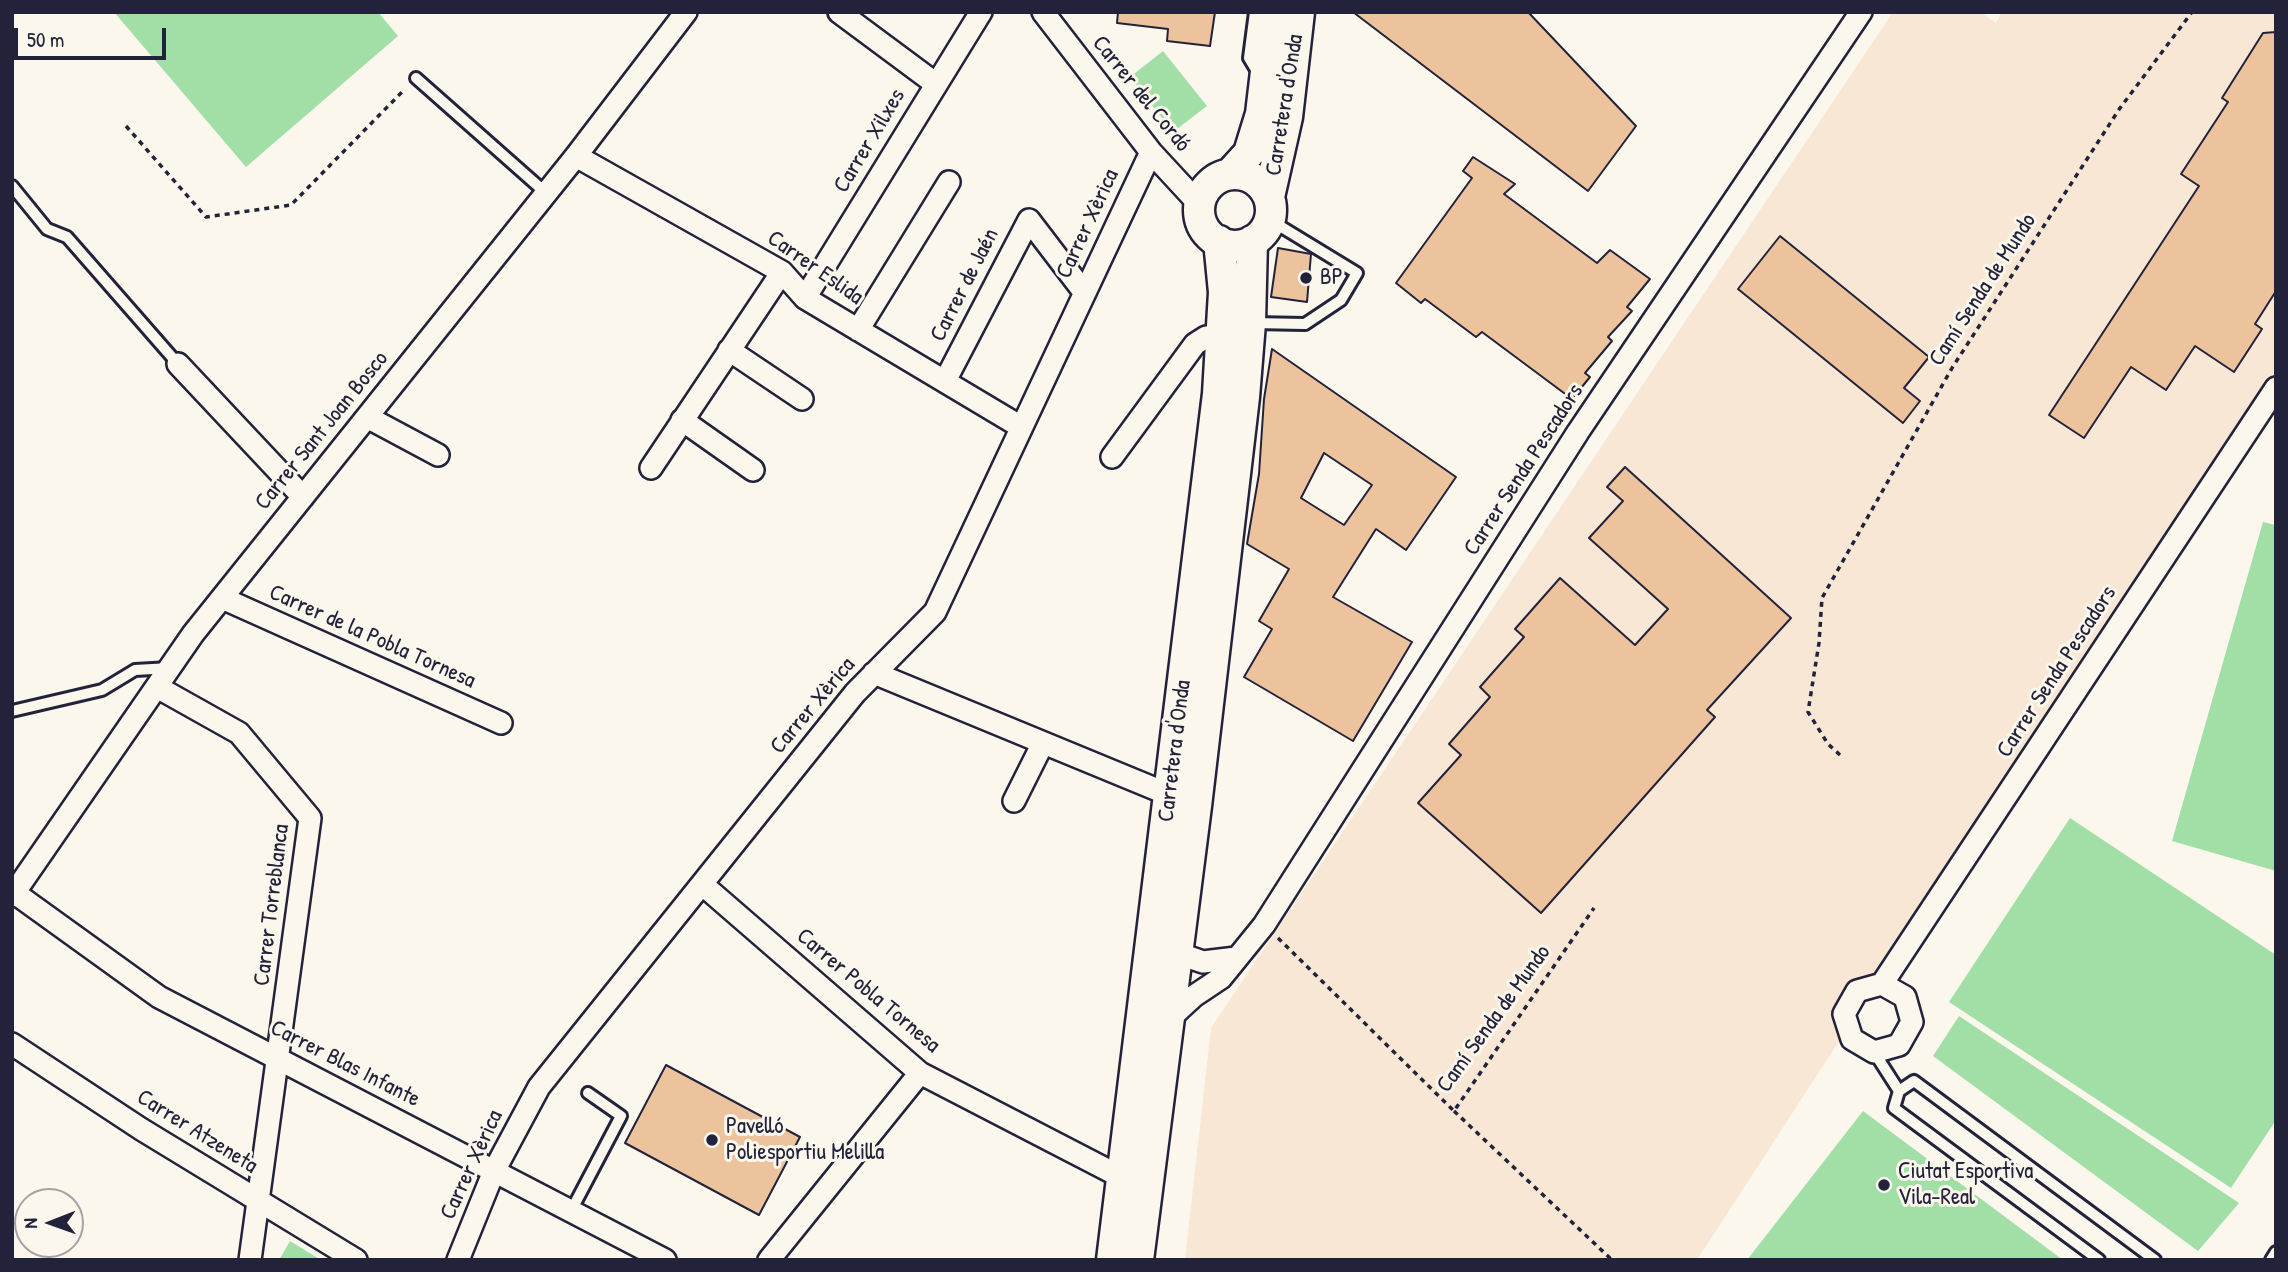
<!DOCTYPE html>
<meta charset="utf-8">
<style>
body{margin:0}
#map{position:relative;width:2288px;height:1272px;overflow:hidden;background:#fbf7ec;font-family:"Patrick Hand",sans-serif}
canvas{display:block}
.frame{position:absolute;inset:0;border:14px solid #22223b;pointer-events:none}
.north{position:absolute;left:14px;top:1188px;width:70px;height:70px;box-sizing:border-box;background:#fbf7ec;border:2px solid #a4a2a5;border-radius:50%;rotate:269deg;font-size:19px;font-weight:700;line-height:28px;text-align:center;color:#22223b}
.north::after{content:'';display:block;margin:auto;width:24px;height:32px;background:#22223b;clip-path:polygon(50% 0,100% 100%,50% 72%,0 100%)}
.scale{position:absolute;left:14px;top:28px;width:152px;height:32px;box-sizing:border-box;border:4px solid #22223b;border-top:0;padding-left:9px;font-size:21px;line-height:24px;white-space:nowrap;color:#22223b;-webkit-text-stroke:5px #fbf7ec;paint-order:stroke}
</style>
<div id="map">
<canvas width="2288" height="1272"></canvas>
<div class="frame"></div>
<div class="north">N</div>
<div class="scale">50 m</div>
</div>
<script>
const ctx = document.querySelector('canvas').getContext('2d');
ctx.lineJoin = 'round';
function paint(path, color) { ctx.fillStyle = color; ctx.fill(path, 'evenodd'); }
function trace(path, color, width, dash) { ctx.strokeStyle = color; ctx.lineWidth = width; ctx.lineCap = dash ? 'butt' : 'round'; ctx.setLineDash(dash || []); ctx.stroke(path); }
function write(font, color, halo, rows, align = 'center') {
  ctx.font = font + ' "Patrick Hand",sans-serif'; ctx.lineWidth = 6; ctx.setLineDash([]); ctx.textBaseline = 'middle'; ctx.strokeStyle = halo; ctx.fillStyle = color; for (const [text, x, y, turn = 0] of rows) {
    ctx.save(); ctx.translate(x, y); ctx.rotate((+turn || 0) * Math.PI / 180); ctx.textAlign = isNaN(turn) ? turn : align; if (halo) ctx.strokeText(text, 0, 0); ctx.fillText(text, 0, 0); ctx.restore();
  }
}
const built = new Path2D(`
 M1893,12H1980L1996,23L2002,12H2276V368L1697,1260H1185L1211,1028Z`);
const green = new Path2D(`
 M114,12H378L398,36L246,167Z
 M1163,51L1207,106L1173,132L1130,77Z
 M2263,522L2276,525V871L2172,841Z
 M2070,818L2276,955V1120L2231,1188L1949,1002Z
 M1959,1016L2239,1203L2198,1251L1933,1056Z
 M1863,1111L2063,1260H1747Z
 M290,1241L321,1260H279Z`);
const building = new Path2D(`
 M1118,12H1215L1210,46L1167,41L1168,29L1117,23Z
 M1353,12H1528L1636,126L1588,191Z
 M2276,32V291L2255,324L2262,329L2234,372L2195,346L2166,390L2131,367L2084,438L2049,415L2199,186L2181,174L2228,102L2222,98L2263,33Z
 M1473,157L1515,184L1504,194L1597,263L1610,250L1650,279L1627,307L1632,311L1608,337L1612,341L1585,373L1590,377L1572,399L1482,332L1476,337L1425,299L1421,303L1396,283L1472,178L1463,171Z
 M1780,236L1929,357L1904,388L1920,401L1903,423L1738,289Z
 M1278,248L1311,254L1307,302L1271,297Z
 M1272,349L1456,477L1406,550L1376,529L1333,597L1412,642L1353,741L1244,677L1272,629L1259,621L1289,569L1247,544L1259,474L1264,399ZM1324,453L1372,485L1344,525L1301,498Z
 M1625,467L1791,618L1707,710L1715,717L1541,913L1418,803L1461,755L1449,744L1490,697L1480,687L1524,637L1515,629L1560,578L1635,645L1668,609L1589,538L1623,501L1607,487Z
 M666,1065L800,1137L759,1215L625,1143Z`);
const path = new Path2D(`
 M126,126L206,217L291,205L405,89
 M1840,755L1828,744L1808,712L1819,643L1822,598L1952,368L2120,108L2192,12
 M1278,938L1454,1111L1594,908
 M1454,1111L1612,1260`);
const lane = new Path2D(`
 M1255,12L1249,58L1258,73
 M416,78L546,193
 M12,186L47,229L67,237L178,364
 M1253,323L1305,324L1341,300L1357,273L1270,220
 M12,711L102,690L135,670L170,668
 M1874,1052L1899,1091
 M571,1211L621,1116L588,1093
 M2099,1260L1894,1108L1899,1091L1914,1081L2155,1260
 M2271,1260L2276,1252`);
const street = new Path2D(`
 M839,12L936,84
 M1043,12L1151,152L1200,205
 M576,156L782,272L805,298L1021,427
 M805,298L981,12
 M858,330L949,182
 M729,350L802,399
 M178,364L303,497
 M945,381L1029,220L1084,292
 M367,417L438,455
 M682,420L753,470
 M1112,457L1195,344L1206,337H1223
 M651,468L782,272
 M222,598L501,723
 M874,673L1170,795
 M157,687L239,733L310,818L250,1260
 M1014,801L1043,743
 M703,885L920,1073L1123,1178
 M12,891L159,997L665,1260
 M12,896L193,634L576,156L686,12
 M1177,953L1203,962L1236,958
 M1882,984L2276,388
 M1882,984L1905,997L1912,1022L1899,1045L1874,1052L1852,1039L1844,1014L1857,991Z
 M1168,1020L1194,996L1221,978L1264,925L1578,432L1861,12
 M12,1044L141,1129L356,1260
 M458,1260L494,1171L539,1087L855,693L935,612L1151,152
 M769,1260L920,1073`);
const secondary = new Path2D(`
 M1230,174L1249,153L1261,114L1273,12
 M1199 210a36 36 0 1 1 72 0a36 36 0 1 1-72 0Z
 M1269,197L1287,117L1299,12
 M1112,1260L1218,394L1224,292L1219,241
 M1138,1260L1196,806L1244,397L1250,323L1252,241`);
const markers = [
 [1306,278,7,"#22223b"],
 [712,1140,7,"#22223b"],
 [1884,1185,7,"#22223b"]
];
const streetNames = [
 ["Carrer del Cordó",1141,94,51],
 ["Carretera d'Onda",1285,105,-81],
 ["Carrer Xilxes",870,141,-59],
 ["Carrer Xèrica",1088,224,-65],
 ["Carrer Eslida",815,268,35],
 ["Carrer de Jaén",965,285,-63],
 ["Camí Senda de Mundo",1983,290,-57],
 ["Carrer Sant Joan Bosco",322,431,-51],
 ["Carrer Senda Pescadors",1524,470,-57],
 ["Carrer de la Pobla Tornesa",372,637,24],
 ["Carrer Senda Pescadors",2057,672,-57],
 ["Carrer Xèrica",813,706,-50],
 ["Carretera d'Onda",1175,751,-83],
 ["Carrer Torreblanca",272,905,-83],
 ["Carrer Pobla Tornesa",868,991,40],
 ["Camí Senda de Mundo",1494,1019,-54],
 ["Carrer Blas Infante",345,1064,27],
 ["Carrer Atzeneta",197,1132,32],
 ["Carrer Xèrica",472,1165,-65]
];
const poiNames = [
 ["BP",1320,278],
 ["Pavelló",726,1127],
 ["Poliesportiu Melilla",726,1153],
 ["Ciutat Esportiva",1898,1172],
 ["Vila-Real",1898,1198]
];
paint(built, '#f7e7d4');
paint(green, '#a1dfa7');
paint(building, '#edc39d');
trace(building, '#22223b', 2);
trace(lane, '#22223b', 16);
trace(street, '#22223b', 26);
trace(secondary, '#22223b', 35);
trace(path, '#22223b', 3.5, [5, 5]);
trace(lane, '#fbf7ec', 10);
trace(street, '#fbf7ec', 21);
trace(secondary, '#fbf7ec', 30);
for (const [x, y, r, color] of markers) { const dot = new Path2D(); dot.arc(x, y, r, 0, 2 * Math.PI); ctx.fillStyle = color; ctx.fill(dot); trace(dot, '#fbf7ec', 2.5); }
write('23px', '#22223b', '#fbf7ec', streetNames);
write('23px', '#22223b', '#fbf7ec', poiNames, 'left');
</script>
